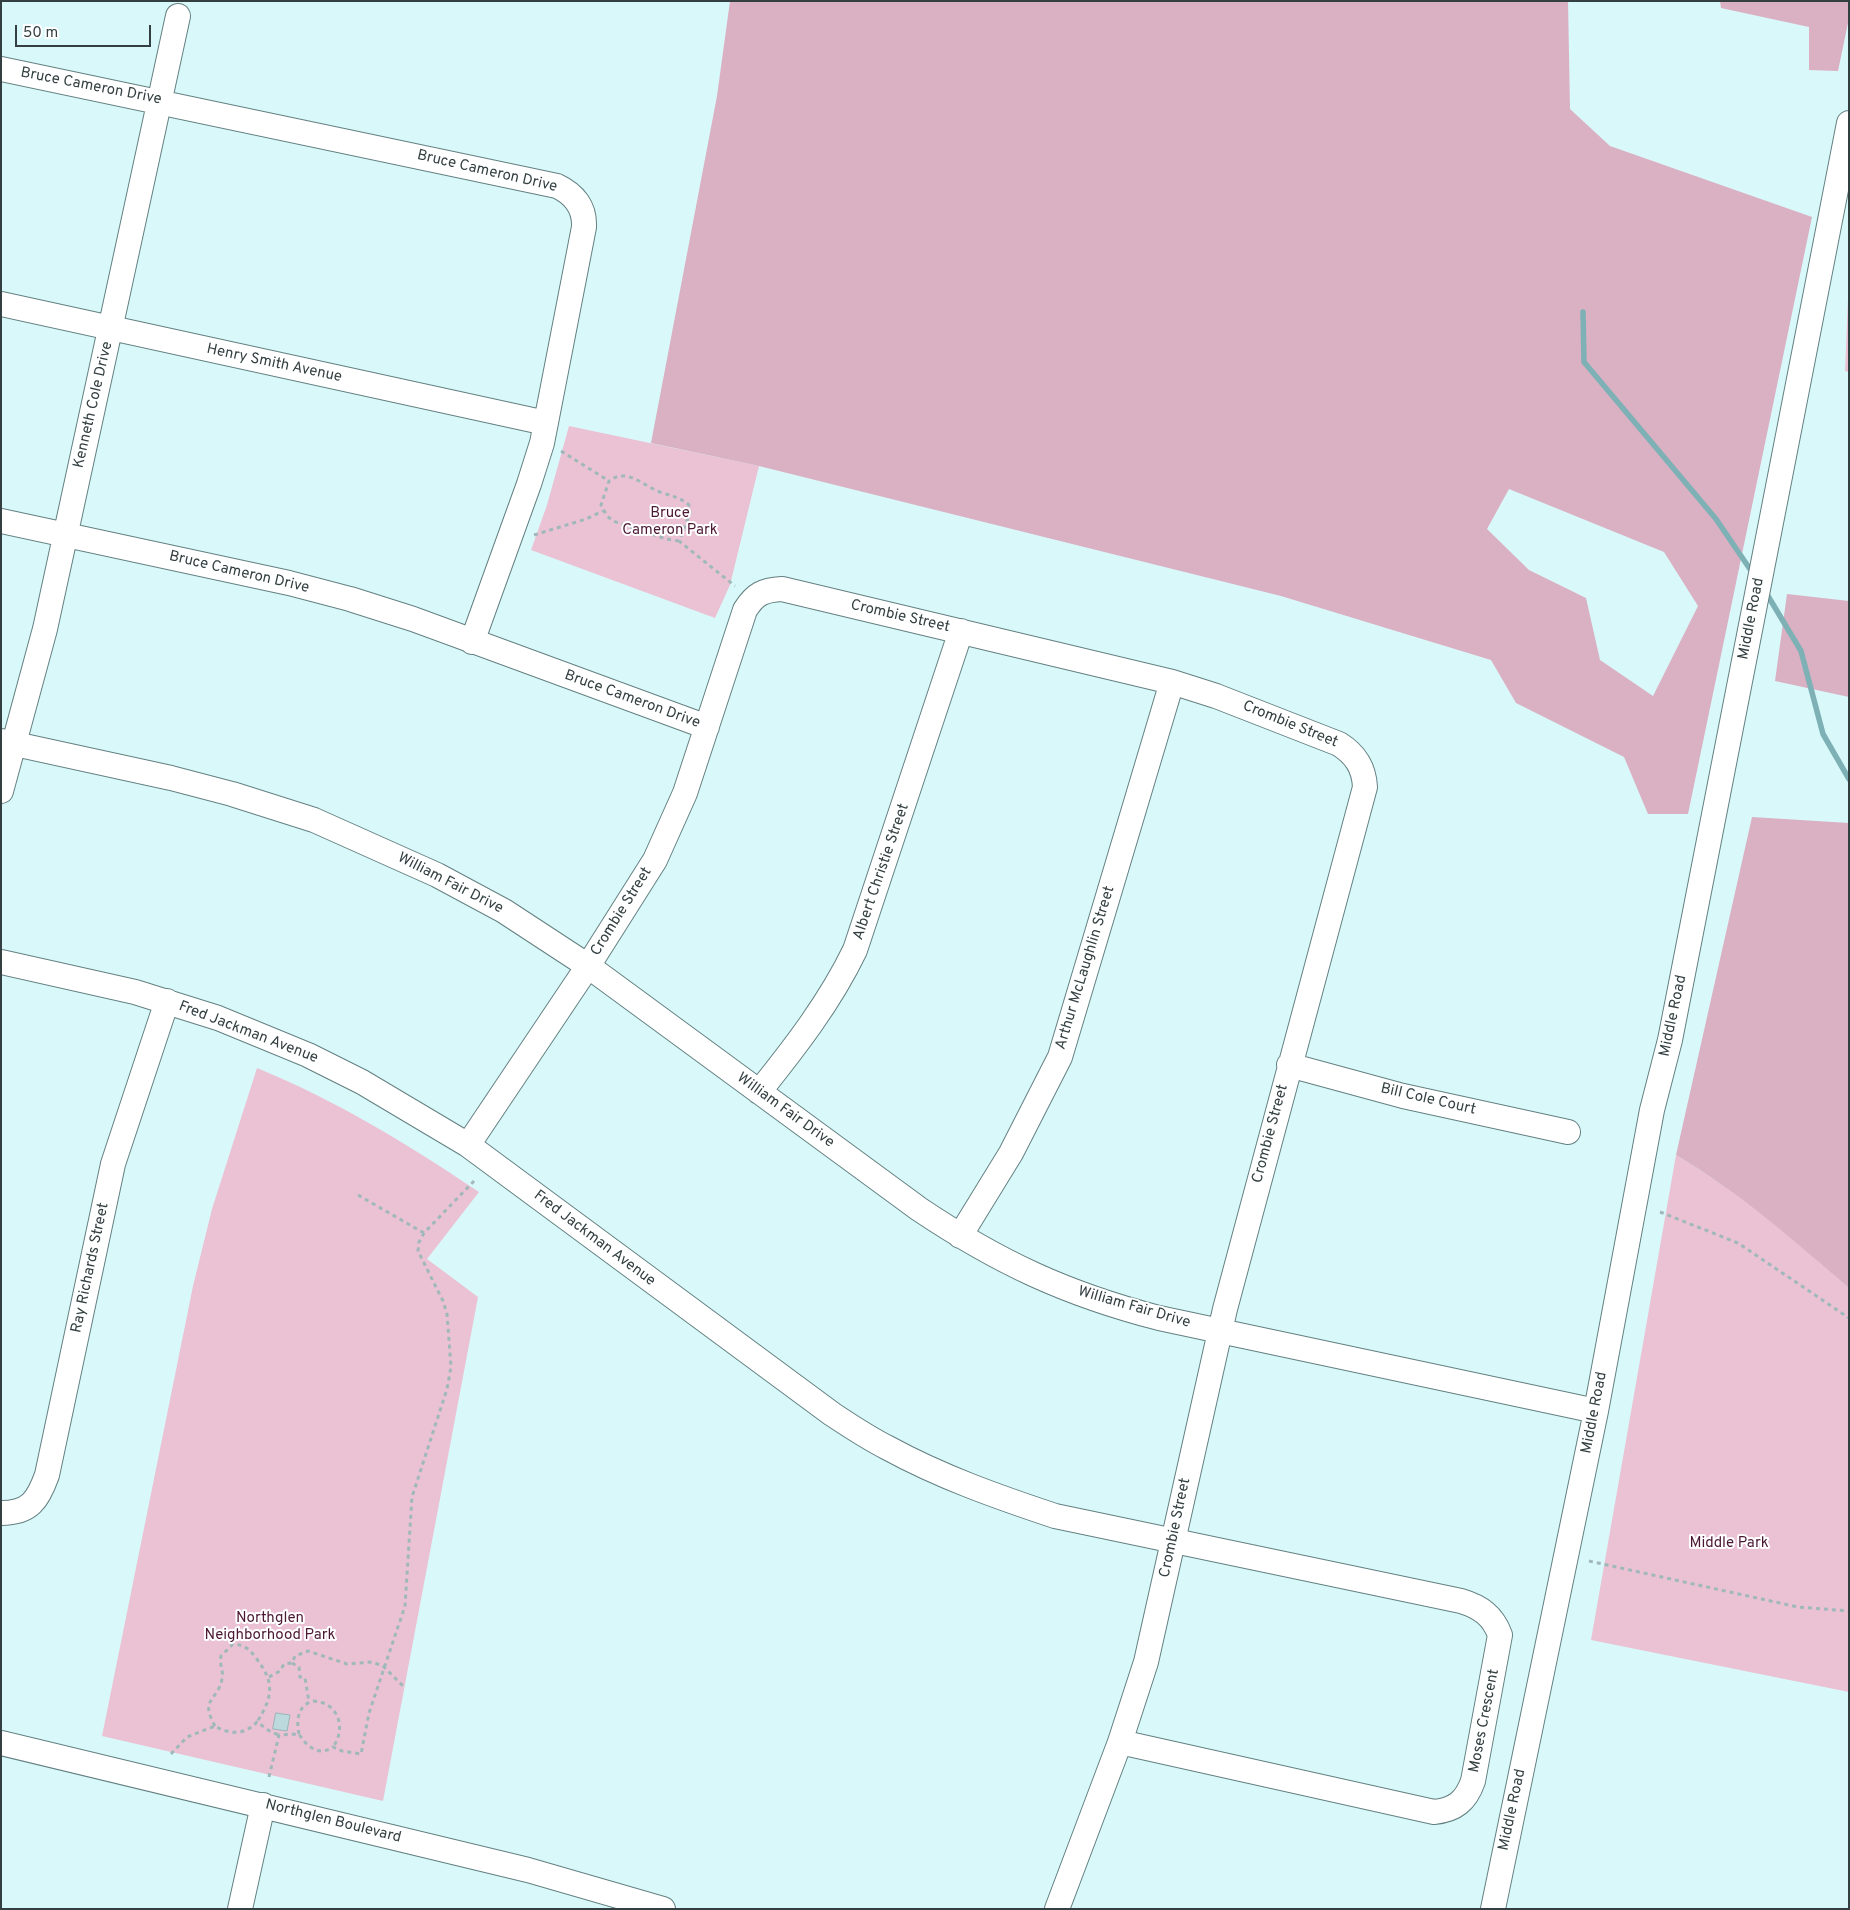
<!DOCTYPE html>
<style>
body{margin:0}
#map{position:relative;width:1850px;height:1910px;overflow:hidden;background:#d9f8fa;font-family:Overpass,sans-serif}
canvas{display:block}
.frame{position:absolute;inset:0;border:2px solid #333f40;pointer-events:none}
.scale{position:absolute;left:15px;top:25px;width:136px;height:22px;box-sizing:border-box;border:2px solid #333f40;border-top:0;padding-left:6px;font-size:15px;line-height:18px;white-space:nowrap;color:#333f40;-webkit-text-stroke:4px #fff;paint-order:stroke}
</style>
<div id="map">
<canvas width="1850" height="1910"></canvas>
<div class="frame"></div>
<div class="scale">50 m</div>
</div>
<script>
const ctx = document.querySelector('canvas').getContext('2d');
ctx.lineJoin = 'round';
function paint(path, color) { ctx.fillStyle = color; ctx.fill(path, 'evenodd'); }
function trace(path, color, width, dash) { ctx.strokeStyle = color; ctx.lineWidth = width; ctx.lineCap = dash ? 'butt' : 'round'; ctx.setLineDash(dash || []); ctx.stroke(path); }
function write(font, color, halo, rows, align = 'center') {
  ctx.font = font + ' Overpass,sans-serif'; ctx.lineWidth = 4; ctx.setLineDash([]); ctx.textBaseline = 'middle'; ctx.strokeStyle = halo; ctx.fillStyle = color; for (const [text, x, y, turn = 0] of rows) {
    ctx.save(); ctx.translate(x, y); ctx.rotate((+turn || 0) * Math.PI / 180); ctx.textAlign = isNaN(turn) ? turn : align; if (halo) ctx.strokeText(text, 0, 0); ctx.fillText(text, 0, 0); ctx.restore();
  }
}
const green = new Path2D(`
 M1849,275V372L1845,371Z
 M569,426L759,466L730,585L715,618L531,550L547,505Z
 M257,1068C339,1102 406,1143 479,1192L427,1259L478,1297L383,1801L102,1736L193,1286L212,1209Z
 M1676,1155C1740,1193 1793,1239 1849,1288V1692L1591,1640Z`);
const forest = new Path2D(`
 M730,1H1568L1570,109L1610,146L1812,217L1688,814H1648L1624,757L1516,703L1491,660L1281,596L759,466L651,443L717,96ZM1509,489L1664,552L1698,606L1653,696L1600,660L1586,598L1529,570L1487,529Z
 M1720,1H1849V18L1838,71L1809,70V27L1721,8Z
 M1787,594L1849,601V697L1775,681Z
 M1752,817L1849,823V1288C1792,1239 1740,1193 1676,1155Z`);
const stream = new Path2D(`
 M1583,312L1584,362L1716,519L1754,575
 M1765,591L1801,651L1823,734L1849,779`);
const building = new Path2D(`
 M276,1713L290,1715L287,1731L273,1729Z`);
const path = new Path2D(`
 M561,451L609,481
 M534,535L586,519L603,511
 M679,541L666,539L613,521L607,516L601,505L609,481C627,467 643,486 660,492C671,496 680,497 689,505L690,513L679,541L735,586
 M358,1195L424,1233
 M1660,1212L1738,1243L1849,1318
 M1589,1561L1798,1607L1849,1611
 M292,1663L299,1667L300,1677L305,1678L309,1702
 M269,1677L280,1671L284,1664L292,1663L295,1656L308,1651L347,1664L372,1662L383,1666L404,1687
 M215,1726C199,1698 218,1701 222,1679C224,1671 219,1665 221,1656L233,1644C245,1645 249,1649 256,1658C275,1682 273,1697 257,1722
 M299,1734C296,1720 298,1705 313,1701C338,1702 347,1728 333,1747
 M171,1754L187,1737L215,1726C230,1735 245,1735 257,1722L271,1732L279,1735
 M269,1777L279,1735L299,1734C306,1746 319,1757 333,1747L342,1751L361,1754L369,1713L405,1606L412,1497L447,1389L451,1367L447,1314L443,1301L418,1251L419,1242L424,1233L474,1181`);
const minor = new Path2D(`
 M1,69L557,186C574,194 585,207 584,227L542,443L529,484L472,642
 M1,304L546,423
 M1,521L289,583L350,599L413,619L707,727
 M1,741L171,778L232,794L314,820L437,875L504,911L588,966L919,1209C998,1262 1066,1294 1159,1318L1596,1411
 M1,791L45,629L178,16
 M1,962L135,992L218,1018L308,1055L362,1082L468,1145L832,1414C850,1426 868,1438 888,1448C941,1477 998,1497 1055,1516L1461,1601C1481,1607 1493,1616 1500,1635L1473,1781C1466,1801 1455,1810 1434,1812L1120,1742
 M1289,1065L1403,1096L1568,1132
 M759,1092C795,1047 830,1002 855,950L961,631
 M468,1145L588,966L655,860L685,793L745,610C755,594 763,590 782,589L1172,682L1216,696L1339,744C1355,754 1364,767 1365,787L1225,1309L1146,1662L1120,1742L1057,1909
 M960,1236L1011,1153L1060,1057L1172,682
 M1,1513C30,1513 38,1500 47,1475L113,1164L167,1001
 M1,1743L528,1870L663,1909
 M240,1909L263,1805
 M1493,1909L1596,1411L1652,1110L1670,1040L1849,123`);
const streetNames = [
 ["Bruce Cameron Drive",91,87,11],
 ["Bruce Cameron Drive",487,172,13],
 ["Henry Smith Avenue",274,364,12],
 ["Kenneth Cole Drive",94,405,-77],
 ["Bruce Cameron Drive",239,573,13],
 ["Crombie Street",900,617,13],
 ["Middle Road",1752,619,-79],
 ["Bruce Cameron Drive",632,700,20],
 ["Crombie Street",1290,725,22],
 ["Albert Christie Street",882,872,-71],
 ["William Fair Drive",450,884,27],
 ["Crombie Street",622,912,-58],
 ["Arthur McLaughlin Street",1086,968,-73],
 ["Middle Road",1674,1016,-78],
 ["Fred Jackman Avenue",248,1033,21],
 ["Bill Cole Court",1428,1100,13],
 ["William Fair Drive",785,1111,36],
 ["Crombie Street",1271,1134,-75],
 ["Fred Jackman Avenue",594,1239,37],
 ["Ray Richards Street",91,1268,-78],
 ["William Fair Drive",1134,1308,16],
 ["Middle Road",1595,1413,-79],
 ["Crombie Street",1176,1528,-78],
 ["Moses Crescent",1485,1721,-79],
 ["Middle Road",1513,1810,-78],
 ["Northglen Boulevard",333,1822,14]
];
const parkNames = [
 ["Bruce",670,514],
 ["Cameron Park",670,531],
 ["Middle Park",1729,1544],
 ["Northglen",270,1619],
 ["Neighborhood Park",270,1636]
];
paint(green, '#eac2d4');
paint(forest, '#dab0c3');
trace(stream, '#7db1b5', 5.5);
paint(building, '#bcdadd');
trace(building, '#99b6b8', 1);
trace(minor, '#648082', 26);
trace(path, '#a0b8ba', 3, [4, 4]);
trace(minor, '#fff', 24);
write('15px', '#333f40', '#fff', streetNames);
write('15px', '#4c1935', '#fff', parkNames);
</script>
